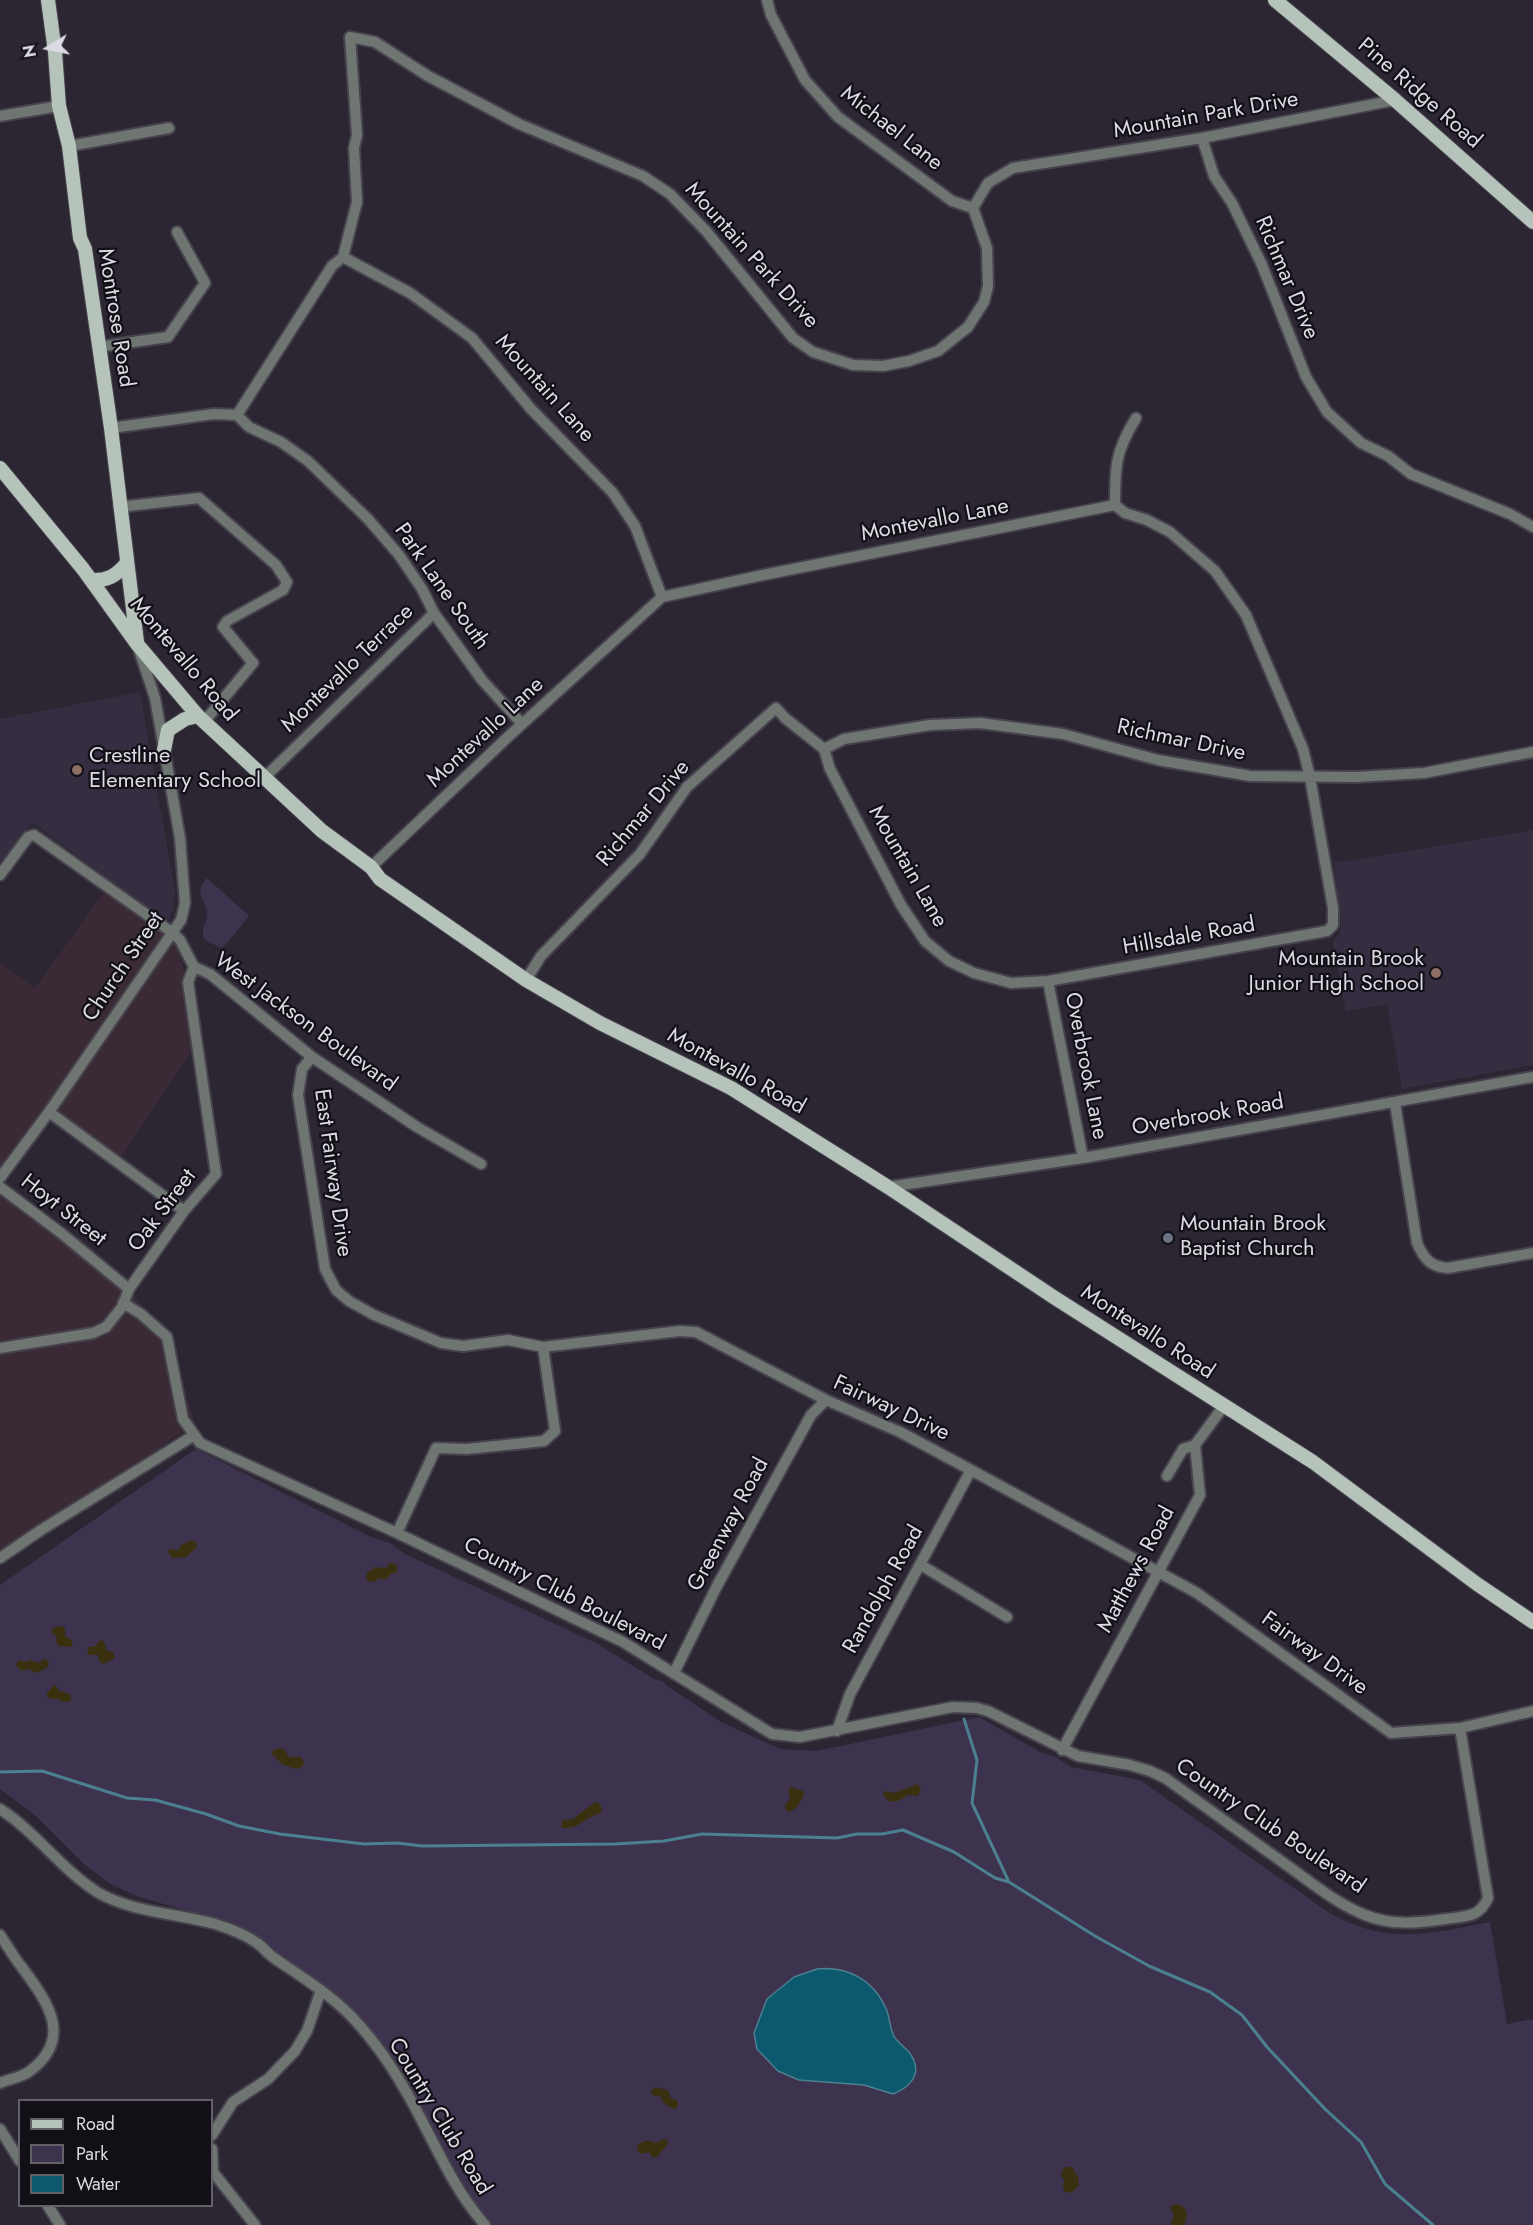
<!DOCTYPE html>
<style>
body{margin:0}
#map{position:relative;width:1533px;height:2225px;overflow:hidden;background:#2b2632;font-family:Jost,sans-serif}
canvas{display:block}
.legend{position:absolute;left:18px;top:2099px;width:195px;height:108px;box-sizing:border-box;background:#121016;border:2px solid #636168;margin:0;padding:8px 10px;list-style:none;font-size:18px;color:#dddae3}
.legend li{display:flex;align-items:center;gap:12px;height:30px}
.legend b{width:30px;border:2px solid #636168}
.north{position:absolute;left:18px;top:18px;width:60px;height:60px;-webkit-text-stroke:4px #121016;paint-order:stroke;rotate:260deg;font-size:16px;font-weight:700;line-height:24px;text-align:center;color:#dddae3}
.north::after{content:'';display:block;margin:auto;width:21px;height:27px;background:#dddae3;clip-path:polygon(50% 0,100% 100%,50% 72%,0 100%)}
</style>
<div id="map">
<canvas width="1533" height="2225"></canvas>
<ul class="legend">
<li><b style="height:8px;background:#b5c3ba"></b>Road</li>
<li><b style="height:16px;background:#3e334f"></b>Park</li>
<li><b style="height:16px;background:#0c596d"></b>Water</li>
</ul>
<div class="north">N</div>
</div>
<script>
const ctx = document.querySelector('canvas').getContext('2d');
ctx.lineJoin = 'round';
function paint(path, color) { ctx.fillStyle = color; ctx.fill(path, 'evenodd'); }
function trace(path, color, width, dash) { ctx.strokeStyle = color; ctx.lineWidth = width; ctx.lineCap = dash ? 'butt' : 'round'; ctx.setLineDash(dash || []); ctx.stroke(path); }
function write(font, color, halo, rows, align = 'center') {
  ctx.font = font + ' Jost,sans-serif'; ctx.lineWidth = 4.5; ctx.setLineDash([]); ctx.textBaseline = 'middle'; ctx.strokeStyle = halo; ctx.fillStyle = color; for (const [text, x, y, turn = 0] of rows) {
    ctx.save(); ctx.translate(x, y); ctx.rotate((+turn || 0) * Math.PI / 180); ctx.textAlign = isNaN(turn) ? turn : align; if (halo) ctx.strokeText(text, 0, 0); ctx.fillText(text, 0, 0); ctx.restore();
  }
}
const commercial = new Path2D(`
 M108,886L173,933L188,982L197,1043L117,1162L49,1111L0,1178V962L35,988Z
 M0,1187L129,1289L167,1337L195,1423L0,1558Z`);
const built = new Path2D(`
 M140,692L175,892L173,908L169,921L143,905L32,822L0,865V719Z
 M1533,830V1065L1402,1089L1387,1004L1346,1011L1333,942L1341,930L1334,863Z`);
const green = new Path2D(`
 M207,878L249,916L222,949L204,939C201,925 206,926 207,915C207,898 192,895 207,878Z
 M196,1449L371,1537L390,1543L405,1554L596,1643L654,1679L663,1681L666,1685L721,1722L780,1749L817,1751L979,1717L1042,1753L1056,1757L1071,1767L1140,1780L1331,1914C1341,1919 1351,1924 1361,1927C1404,1942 1447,1930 1490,1922L1507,2024L1533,2019V2225H491L478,2210L351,2010L219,1920L136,1896L109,1883L84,1864L35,1815L0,1789V1585Z`);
const sand = new Path2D(`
 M192,1540L196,1542L197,1547L185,1558L178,1557L173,1559L168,1552L170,1549L179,1550L181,1545Z
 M390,1563L397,1565V1572L390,1574L386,1580L380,1578L373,1582L367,1581L366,1576L368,1572L373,1570L374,1567L386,1568Z
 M62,1626L65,1629V1636L73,1641L71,1647L59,1646L56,1642L57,1637L51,1632L54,1627Z
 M102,1640L105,1644L106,1650L113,1652L115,1658L103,1664L99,1661L98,1655H89L87,1651L89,1647L96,1646L98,1642Z
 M45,1659L49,1662L48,1667L37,1673L28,1669L22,1671L16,1666L18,1660L25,1662L30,1660L38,1663Z
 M55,1684L59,1691L70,1694L71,1699L69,1702H63L58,1699H52L47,1697V1693Z
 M278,1748L284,1749L289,1757H301L304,1762L303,1766L297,1769L283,1765L272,1754L273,1750Z
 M918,1784L921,1789L918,1796L907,1795C900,1802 887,1806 883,1793L886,1791L894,1793Z
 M791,1787L803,1791L804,1795L797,1807L790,1812L786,1810L785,1805L790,1799L788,1791Z
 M595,1802L600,1804L602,1810L600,1813C585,1817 576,1832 561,1827L562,1820L573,1819Z
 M655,2087L668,2090L671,2098L678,2101L677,2108L673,2109L664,2103L661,2097L652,2095L651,2091Z
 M663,2139H667L668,2144L657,2157L653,2158L649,2152L641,2154L637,2150L638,2144L648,2140L656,2143Z
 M1067,2167H1072L1078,2177L1079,2186L1071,2193L1064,2191L1063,2185L1065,2181L1061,2176L1063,2169Z
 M1176,2204C1187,2205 1189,2216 1184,2225H1172L1171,2222L1174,2215L1170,2207Z`);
const water = new Path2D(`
 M817,1969C849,1966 875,1981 887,2011C890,2020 890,2030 895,2038C899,2043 904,2047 908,2051C924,2071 913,2086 893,2094L864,2085L799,2080L778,2071L757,2049L754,2033L767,1999L794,1977Z`);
const stream = new Path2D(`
 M964,1719L977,1760L972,1803L1008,1880
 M0,1772L42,1771L127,1798L155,1800L206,1814L239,1826L280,1834L364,1844L397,1843L422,1846L615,1844L664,1841L702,1834L837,1838L857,1834H882L903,1830L954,1852L995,1878L1009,1882L1095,1936L1149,1966L1210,1992L1242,2015L1267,2047L1325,2109L1361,2142L1385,2184L1433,2225`);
const minor = new Path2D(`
 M767,0L771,15L805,80L838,117L952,201L973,208
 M0,116L59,106
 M1202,138L1214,176L1232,203L1262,265L1306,377L1327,412L1361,443L1388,456L1411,474L1510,514L1533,527
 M69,146L169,128
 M343,257L410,293L472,338L531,409L613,493L635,526L662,597
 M98,347L168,337L205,283L177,232
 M237,415L332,266L343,257L357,202L354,148L357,135L350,37L375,42L428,76L519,124L643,176L670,194L706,231L793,338L813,352L853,365L883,366L909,361L938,351L968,327L984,302L988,286L987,248L973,208L988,183L1013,168L1202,138L1395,100
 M237,415L249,427L281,442L308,461L368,519L399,555L422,589L434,613L482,680L522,724
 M111,428L214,414L237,415
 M1115,505C1115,467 1115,452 1136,418
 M119,507L199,498L276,565L287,582L283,590L227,621L223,627L253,663L204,722
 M824,749L844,739L930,725L980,723L1063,734L1158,760L1250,776L1356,777L1424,773L1533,752
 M264,778L434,613
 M371,867L510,735L662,597L763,575L1115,505L1125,513L1147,520L1170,532L1215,571L1246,615L1303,749L1310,777L1333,908V925L1327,931L1048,981L1011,983L974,973L949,961L925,941L901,905L830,769L824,749L785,718L776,708L687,787L640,854L541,956L526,980
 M0,875L28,837L34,835L173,933L180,940L194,967L210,974L312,1057L417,1127L481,1164
 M1048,981L1083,1158
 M312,1057L302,1069L298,1095L325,1269L336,1290L349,1301L374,1315L441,1343L463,1346L508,1340L543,1347L680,1331L696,1332L826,1400L900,1432L971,1470L1197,1593L1391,1733L1460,1728L1533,1711
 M1395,1103L1417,1243C1424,1259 1431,1267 1448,1268L1533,1253
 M49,1112L184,1211
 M0,1178L49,1112L181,920L185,903L180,838L155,698L138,647
 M0,1187L61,1233L129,1289
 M888,1187L1083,1158L1533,1077
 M123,1303L141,1314L167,1337L183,1419L200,1443L397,1533L623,1642L772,1734L800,1737L953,1707L977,1708L988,1711L1078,1756L1130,1765L1150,1771L1165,1778C1206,1807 1247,1837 1288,1866C1312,1883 1337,1904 1365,1915C1392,1926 1419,1923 1446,1919C1466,1916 1479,1918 1488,1898L1460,1728
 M0,1348L93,1333L106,1327L122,1307L129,1289L184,1211L216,1174L188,982L194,967
 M1167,1476L1183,1449L1195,1445
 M397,1533L436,1448L467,1449L544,1441L555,1431L543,1347
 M0,1558L41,1530L193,1436
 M921,1565L1007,1617
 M674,1673L717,1586L811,1415L826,1400
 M837,1731L850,1694L971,1470
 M1062,1750L1200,1495L1195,1445L1223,1407
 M0,1809C36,1832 61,1869 97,1892C133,1913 176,1913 215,1924C228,1928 246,1935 257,1943C263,1947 267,1953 274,1958C299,1975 325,1991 347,2012C369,2034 389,2062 404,2088C432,2135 449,2184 485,2225
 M0,1935C7,1945 13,1956 21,1966C46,2000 75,2037 30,2071C23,2077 9,2079 0,2083
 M0,2129L20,2161
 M212,2135L233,2102L268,2079L295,2051L307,2031L321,1990
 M212,2149L213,2172L255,2225
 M48,2206L60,2225`);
const major = new Path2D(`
 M48,0L55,52L59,106L69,146L80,238L85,249L111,428L137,642
 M1275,0L1395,100L1533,222
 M0,468L83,569L137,644L198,716L322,831L371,867L380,879L526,980L600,1023L731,1088L888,1187L1055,1298L1313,1462L1477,1584L1533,1622
 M91,580C107,581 116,576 126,564
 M164,750L168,730L185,719L198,716`);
const markers = [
 [77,770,6,"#8d6e63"],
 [1436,973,6,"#8d6e63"],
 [1168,1238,6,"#6b7280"]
];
const streetNames = [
 ["Pine Ridge Road",1419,94,41],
 ["Mountain Park Drive",1206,116,-10],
 ["Michael Lane",891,129,38],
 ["Mountain Park Drive",751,256,48],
 ["Richmar Drive",1286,278,67],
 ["Montrose Road",115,318,81],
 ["Mountain Lane",544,389,48],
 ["Montevallo Lane",935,521,-11],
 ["Park Lane South",441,587,55],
 ["Montevallo Road",183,660,50],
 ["Montevallo Terrace",348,669,-44],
 ["Montevallo Lane",486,733,-43],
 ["Richmar Drive",1181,741,12],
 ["Richmar Drive",644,814,-50],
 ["Mountain Lane",907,867,60],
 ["Hillsdale Road",1189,937,-10],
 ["Church Street",124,967,-56],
 ["West Jackson Boulevard",305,1023,36],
 ["Overbrook Lane",1085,1066,79],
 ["Montevallo Road",736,1072,29],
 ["Overbrook Road",1208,1116,-10],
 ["East Fairway Drive",332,1173,82],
 ["Hoyt Street",63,1211,38],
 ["Oak Street",163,1211,-53],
 ["Montevallo Road",1147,1333,33],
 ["Fairway Drive",891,1409,25],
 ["Greenway Road",729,1525,-62],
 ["Matthews Road",1137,1570,-62],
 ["Randolph Road",884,1590,-61],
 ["Country Club Boulevard",564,1595,27],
 ["Fairway Drive",1314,1654,36],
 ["Country Club Boulevard",1270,1827,34],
 ["Country Club Road",439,2117,59]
];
const poiNames = [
 ["Crestline",89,757],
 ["Elementary School",89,782],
 ["Mountain Brook",1424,960,"right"],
 ["Junior High School",1424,985,"right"],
 ["Mountain Brook",1180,1225],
 ["Baptist Church",1180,1250]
];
paint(commercial, '#3a2a36');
paint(built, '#352e40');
paint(green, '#3e334f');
paint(sand, '#38300f');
paint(water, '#0c596d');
trace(water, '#4b8090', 1.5);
trace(stream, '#4b8090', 3);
trace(minor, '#47434e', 14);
trace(major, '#47434e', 16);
trace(minor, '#6f7671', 10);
trace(major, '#b5c3ba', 14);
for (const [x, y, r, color] of markers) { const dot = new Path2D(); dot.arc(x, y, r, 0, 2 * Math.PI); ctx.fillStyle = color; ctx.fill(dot); trace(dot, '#121016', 2); }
write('22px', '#dddae3', '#121016', streetNames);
write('22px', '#dddae3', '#121016', poiNames, 'left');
</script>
